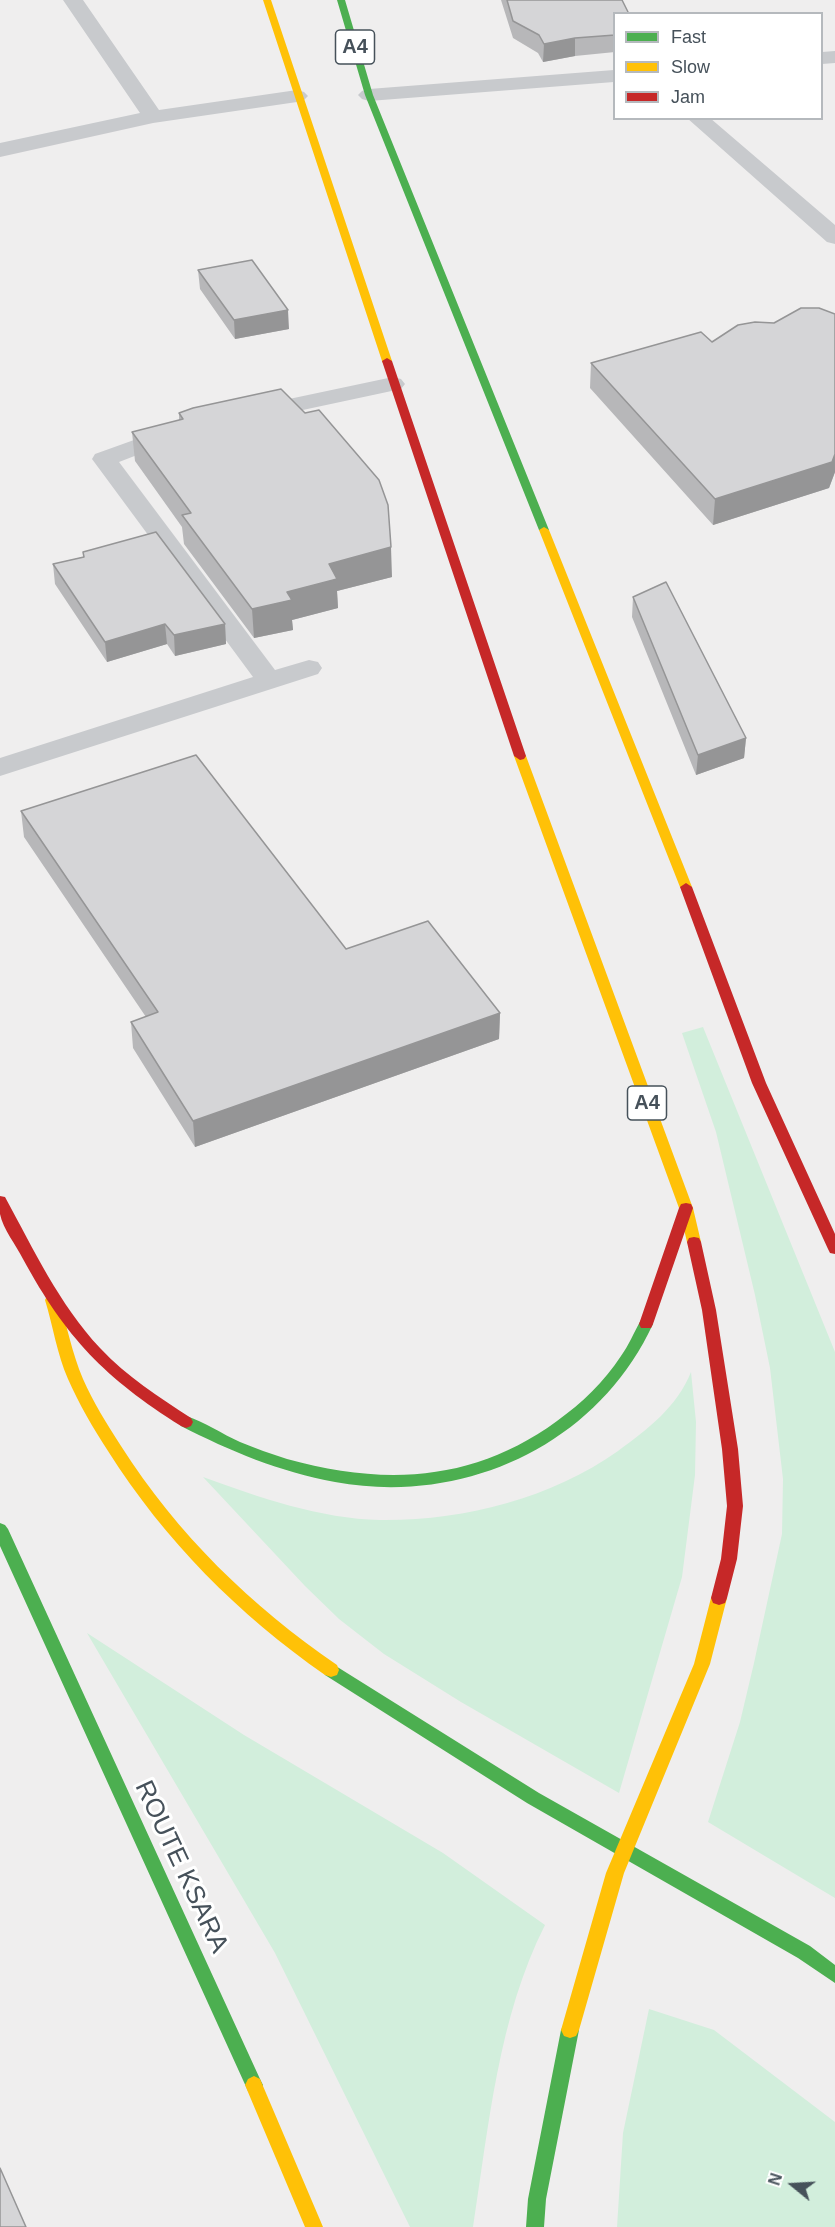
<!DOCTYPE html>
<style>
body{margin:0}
#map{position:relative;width:835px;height:2227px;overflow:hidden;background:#efeeee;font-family:Arial,sans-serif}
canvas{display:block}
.legend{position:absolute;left:613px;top:12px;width:210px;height:108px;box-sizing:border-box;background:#fff;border:2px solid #b5b9bd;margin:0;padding:8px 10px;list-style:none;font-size:18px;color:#46515a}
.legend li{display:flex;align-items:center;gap:12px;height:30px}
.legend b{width:30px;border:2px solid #b5b9bd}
.north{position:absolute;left:763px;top:2155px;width:60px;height:60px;-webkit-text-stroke:4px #fff;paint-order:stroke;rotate:288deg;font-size:16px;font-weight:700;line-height:24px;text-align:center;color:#46515a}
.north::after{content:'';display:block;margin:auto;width:21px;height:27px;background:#46515a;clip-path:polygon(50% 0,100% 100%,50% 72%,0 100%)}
</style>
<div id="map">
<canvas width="835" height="2227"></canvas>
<ul class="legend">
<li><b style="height:8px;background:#4caf50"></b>Fast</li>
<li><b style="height:8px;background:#ffc107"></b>Slow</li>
<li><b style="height:8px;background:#c62828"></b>Jam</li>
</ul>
<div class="north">N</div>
</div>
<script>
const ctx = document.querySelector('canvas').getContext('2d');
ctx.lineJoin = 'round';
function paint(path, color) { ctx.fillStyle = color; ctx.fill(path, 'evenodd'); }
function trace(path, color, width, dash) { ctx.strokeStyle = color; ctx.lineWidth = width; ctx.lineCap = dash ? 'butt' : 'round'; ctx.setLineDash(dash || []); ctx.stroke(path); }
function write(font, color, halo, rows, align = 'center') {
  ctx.font = font + ' Arial,sans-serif'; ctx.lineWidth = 6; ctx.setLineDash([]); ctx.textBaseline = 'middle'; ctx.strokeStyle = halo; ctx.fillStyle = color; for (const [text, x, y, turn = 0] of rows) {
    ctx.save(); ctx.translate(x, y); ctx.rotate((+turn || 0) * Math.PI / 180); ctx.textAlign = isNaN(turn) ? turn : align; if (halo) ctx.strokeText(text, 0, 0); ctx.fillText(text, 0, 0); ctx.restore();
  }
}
const green = new Path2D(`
 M703,1027L835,1352V1898L708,1822L740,1722L754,1663L782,1534L783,1479L770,1368L755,1295L716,1132L682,1033Z
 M691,1372L696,1422L695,1475L682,1577L619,1793L461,1702L384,1654L339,1619L305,1586L203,1477C258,1497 321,1519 380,1520C463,1521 550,1499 618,1451C648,1429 677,1407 691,1372Z
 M87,1633L244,1735L443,1853L545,1925C498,2018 489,2125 473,2227H410L275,1953Z
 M649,2009L714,2030L835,2122V2227H617L623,2133Z`);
const lane = new Path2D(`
 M393,377L401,379L405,384L401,389L256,420L248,418L244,413L248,408L256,406Z
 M173,426L181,428L185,433L181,438L119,462L275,670L309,660L318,662L322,668L318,674L0,776V758L253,677L92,459L95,454Z`);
const street = new Path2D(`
 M63,0H83L159,110L297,90L304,92L308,96L304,100L297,102L153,123L0,157V143L140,113Z
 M835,51V63L822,64V52Z
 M614,70V82L369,101L362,99L358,95L362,91L369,89Z
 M687,118H710L835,225V244L827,242Z`);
const fast = new Path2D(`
 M337,0H345L373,95L549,530L548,532L544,533L539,530L365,95Z
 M646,1318L651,1320L653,1324C597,1445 464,1506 335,1482C280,1472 230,1451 181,1426L179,1422L181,1418L186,1416C205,1422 222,1434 240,1442C255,1448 271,1454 287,1459C384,1486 474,1482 557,1421C582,1403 604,1382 621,1356C629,1345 634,1332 641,1320Z
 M0,1523L5,1525L8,1529L260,2079L263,2085L260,2091L254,2094L248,2091L0,1546Z
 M331,1663L539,1793L810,1946L835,1965V1983L798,1958L527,1803L325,1675L323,1670L325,1665Z
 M570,2022L576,2024L579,2030L546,2199L544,2227H526L528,2199L561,2030L564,2024Z`);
const slow = new Path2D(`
 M263,0H271L392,361L391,363H383L382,361Z
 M544,527L549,530L692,887L690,890L686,891L680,887L539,530Z
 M520,752L526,756L693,1208L701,1242L699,1246H689L687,1242L679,1208L514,756Z
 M52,1295L57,1296L59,1300C67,1326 72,1353 83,1379C93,1402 107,1424 121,1446C177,1534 251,1606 337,1665L339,1670L337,1675L331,1677L325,1675C238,1614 165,1541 108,1451C93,1428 79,1404 68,1379C57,1354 53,1326 45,1300L47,1296Z
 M719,1591L725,1593L727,1598L710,1664L624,1873L579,2030L576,2036L570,2038L564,2036L561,2030L606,1873L694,1664L711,1598L713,1593Z
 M254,2076L260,2079L323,2227H305L245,2085L248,2079Z`);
const jam = new Path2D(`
 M387,358L392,361L526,756L524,759L520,760L514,756L382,361Z
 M686,883L692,887L766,1083L835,1234V1254L830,1253L828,1249L752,1083L680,887Z
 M0,1196L5,1197C34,1250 59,1304 100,1348C127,1377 159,1397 191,1418L193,1422L191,1426L186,1428L181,1426C105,1378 66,1338 23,1259C16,1245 3,1229 0,1214C0,1209 0,1202 0,1196Z
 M686,1203L691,1204L693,1208L653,1324L651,1328H641L639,1324L679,1208L681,1204Z
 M694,1237L699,1238L701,1242L716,1310L738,1449L743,1506L737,1559L727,1598L725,1603L719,1605L713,1603L711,1598L721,1559L727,1506L722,1449L702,1310L687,1242L689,1238Z`);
const wall = new Path2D(`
 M501,0H622L615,14V52L575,56L543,62L538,53L513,38Z
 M198,270L289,329L235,339L200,289Z
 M835,314V472L829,488L713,525L590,388L591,363L712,342L774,323Z
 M179,413L392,577L337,591L338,608L292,620L293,630L254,638L184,544L182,527L135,461L132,432L179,420Z
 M83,552L225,624L226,644L175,656L167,644L107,662L55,584L53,564L83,557Z
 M633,597L746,738L744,758L696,775L632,617Z
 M21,811L346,949L500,1013L499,1039L195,1147L133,1048L131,1022L146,1017L24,837Z`);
const shadedWall = new Path2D(`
 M575,38V56L543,62L544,44Z
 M288,310L289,329L235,339L234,320Z
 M835,454V472L829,488L713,525L715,499Z
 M391,547L392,577L337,591L338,608L292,620L293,630L254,638L252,609L287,592L329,564Z
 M165,624L167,644L107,662L105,642Z
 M225,624L226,644L175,656L174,635Z
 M746,738L744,758L696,775L698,755Z
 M500,1013L499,1039L195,1147L193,1121Z`);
const building = new Path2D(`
 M507,0H622L629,14H615V35L575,38L544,44L539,35L513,21Z
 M252,260L288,310L234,320L198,270Z
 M801,308H819L835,314V454L832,462L715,499L591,363L701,332L712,342L738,325L755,322L774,323Z
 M281,389L305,413L319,410L379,480L388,505L391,547L329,564L337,579L287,592L292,600L252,609L182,515L191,513L132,432L183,419L179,413L193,408Z
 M156,532L225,624L174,635L165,624L105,642L53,564L84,557L83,552Z
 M666,582L746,738L698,755L633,597Z
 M196,755L346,949L428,921L500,1013L193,1121L131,1022L158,1012L21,811Z
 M0,2168L26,2227H0Z`);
const shields = [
 [355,47,39],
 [647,1103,39]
];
const shieldNames = [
 ["A4",355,47],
 ["A4",647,1103]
];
const nearStreetnames = [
 ["ROUTE KSARA",181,1867,65]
];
paint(green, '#d2eedc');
paint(lane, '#c8cacd');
paint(street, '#c8cacd');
paint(fast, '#4caf50');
paint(slow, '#ffc107');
paint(jam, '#c62828');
paint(wall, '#b7b7b9');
paint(shadedWall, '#959596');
paint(building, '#d5d5d7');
trace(building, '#959596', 1.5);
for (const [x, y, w] of shields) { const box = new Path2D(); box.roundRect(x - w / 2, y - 17, w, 34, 4.5); ctx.fillStyle = '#fff'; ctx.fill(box); trace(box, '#46515a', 1.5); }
write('bold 20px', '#46515a', null, shieldNames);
write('26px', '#46515a', '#fff', nearStreetnames);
</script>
